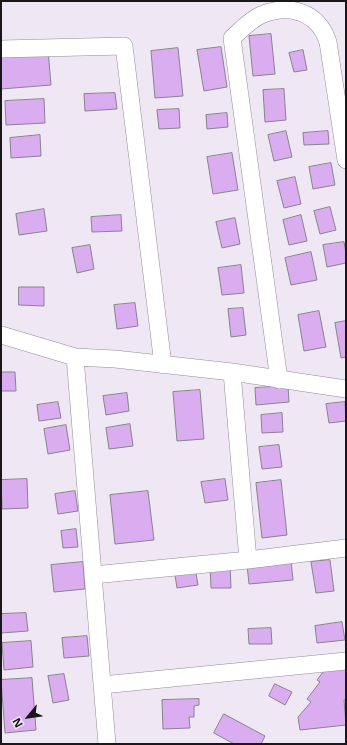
<!DOCTYPE html>
<style>
body{margin:0}
#map{position:relative;width:347px;height:745px;overflow:hidden;background:#efe7f3;font-family:"Noto Sans",sans-serif}
canvas{display:block}
.frame{position:absolute;inset:0;border:2px solid #1a171b;pointer-events:none}
.north{position:absolute;left:8px;top:697px;width:40px;height:40px;-webkit-text-stroke:3px #efe7f3;paint-order:stroke;rotate:241deg;font-size:11px;font-weight:700;line-height:16px;text-align:center;color:#1a171b}
.north::after{content:'';display:block;margin:auto;width:14px;height:18px;background:#1a171b;clip-path:polygon(50% 0,100% 100%,50% 72%,0 100%)}
</style>
<div id="map">
<canvas width="347" height="745"></canvas>
<div class="frame"></div>
<div class="north">N</div>
</div>
<script>
const ctx = document.querySelector('canvas').getContext('2d');
ctx.lineJoin = 'round';
function paint(path, color) { ctx.fillStyle = color; ctx.fill(path, 'evenodd'); }
function trace(path, color, width, dash) { ctx.strokeStyle = color; ctx.lineWidth = width; ctx.lineCap = dash ? 'butt' : 'round'; ctx.setLineDash(dash || []); ctx.stroke(path); }
const building = new Path2D(`
 M271,34L275,74L253,76L249,36Z
 M221,47L227,87L204,91L197,50Z
 M178,48L183,96L155,98L151,51Z
 M48,50L51,85L1,89V54Z
 M303,50L307,70L294,72L289,53Z
 M284,89L286,120L265,122L263,90Z
 M115,93L117,109L85,111L84,94Z
 M44,99L45,123L6,125L5,101Z
 M179,109L180,128L159,129L157,110Z
 M227,113L228,127L207,129L206,115Z
 M286,131L292,157L274,161L268,135Z
 M328,131L329,144L304,145L303,133Z
 M40,135L41,156L11,158L10,138Z
 M232,153L238,190L213,194L207,157Z
 M331,163L335,185L313,189L309,167Z
 M295,177L301,204L284,208L277,181Z
 M330,207L336,230L320,234L314,211Z
 M44,209L47,231L19,235L16,214Z
 M121,215L122,231L92,232L91,217Z
 M301,215L307,241L289,245L283,220Z
 M235,218L240,244L222,248L216,222Z
 M344,242L346,253V263L327,267L323,245Z
 M90,245L94,269L77,273L72,248Z
 M311,252L317,280L291,285L285,258Z
 M241,265L244,293L222,295L218,268Z
 M19,287H44V306L19,305Z
 M135,303L138,326L117,329L114,305Z
 M243,308L246,335L231,337L228,309Z
 M319,311L326,347L304,351L298,315Z
 M346,321V357L341,358L335,323Z
 M1,372H15L16,391H1Z
 M288,386L289,402L256,405L255,388Z
 M200,390L204,439L177,441L173,392Z
 M127,393L129,411L106,415L103,396Z
 M58,402L61,418L39,421L37,405Z
 M345,402L346,421L329,423L326,404Z
 M282,413L283,432L262,433L261,415Z
 M130,424L133,446L109,449L106,428Z
 M66,425L70,450L48,454L44,429Z
 M279,445L282,467L262,469L259,447Z
 M27,479L28,508L2,509L1,480Z
 M225,479L228,500L205,503L201,482Z
 M281,480L287,535L262,538L256,483Z
 M75,491L78,511L58,514L55,494Z
 M148,491L154,540L115,544L110,495Z
 M76,529L78,547L63,548L61,531Z
 M330,560L334,591L316,593L311,562Z
 M291,561L293,580L249,584L247,565Z
 M83,562L85,589L54,592L51,565Z
 M230,565L231,588H211L210,566Z
 M195,567L198,585L177,588L174,569Z
 M26,613L28,631L1,633V614Z
 M342,622L345,640L317,643L315,626Z
 M271,628L272,644H249L248,629Z
 M87,636L89,656L64,658L62,638Z
 M31,641L33,667L4,670L2,643Z
 M346,663V699L344,700L346,725L300,730L298,717L311,702L307,699L320,682L317,680L329,664Z
 M64,674L69,700L53,703L48,676Z
 M32,678L36,730L5,733L1,680Z
 M275,684L292,692L285,705L269,696Z
 M199,699V705L194,706V717H189L190,728L163,729L162,700Z
 M224,714L265,736L261,744H234L214,733Z`);
const minor = new Path2D(`
 M1,49L124,46L163,365
 M1,335L75,357L115,359L232,372L346,389
 M75,357L107,744
 M232,372L248,560
 M279,380L232,38C241,30 250,20 261,15C290,3 318,12 328,42L346,160
 M93,575L248,560L346,548
 M102,685L346,661`);
paint(building, '#daadf0');
trace(building, '#89828d', 1);
trace(minor, '#938c97', 18);
trace(minor, '#fff', 17);
</script>
